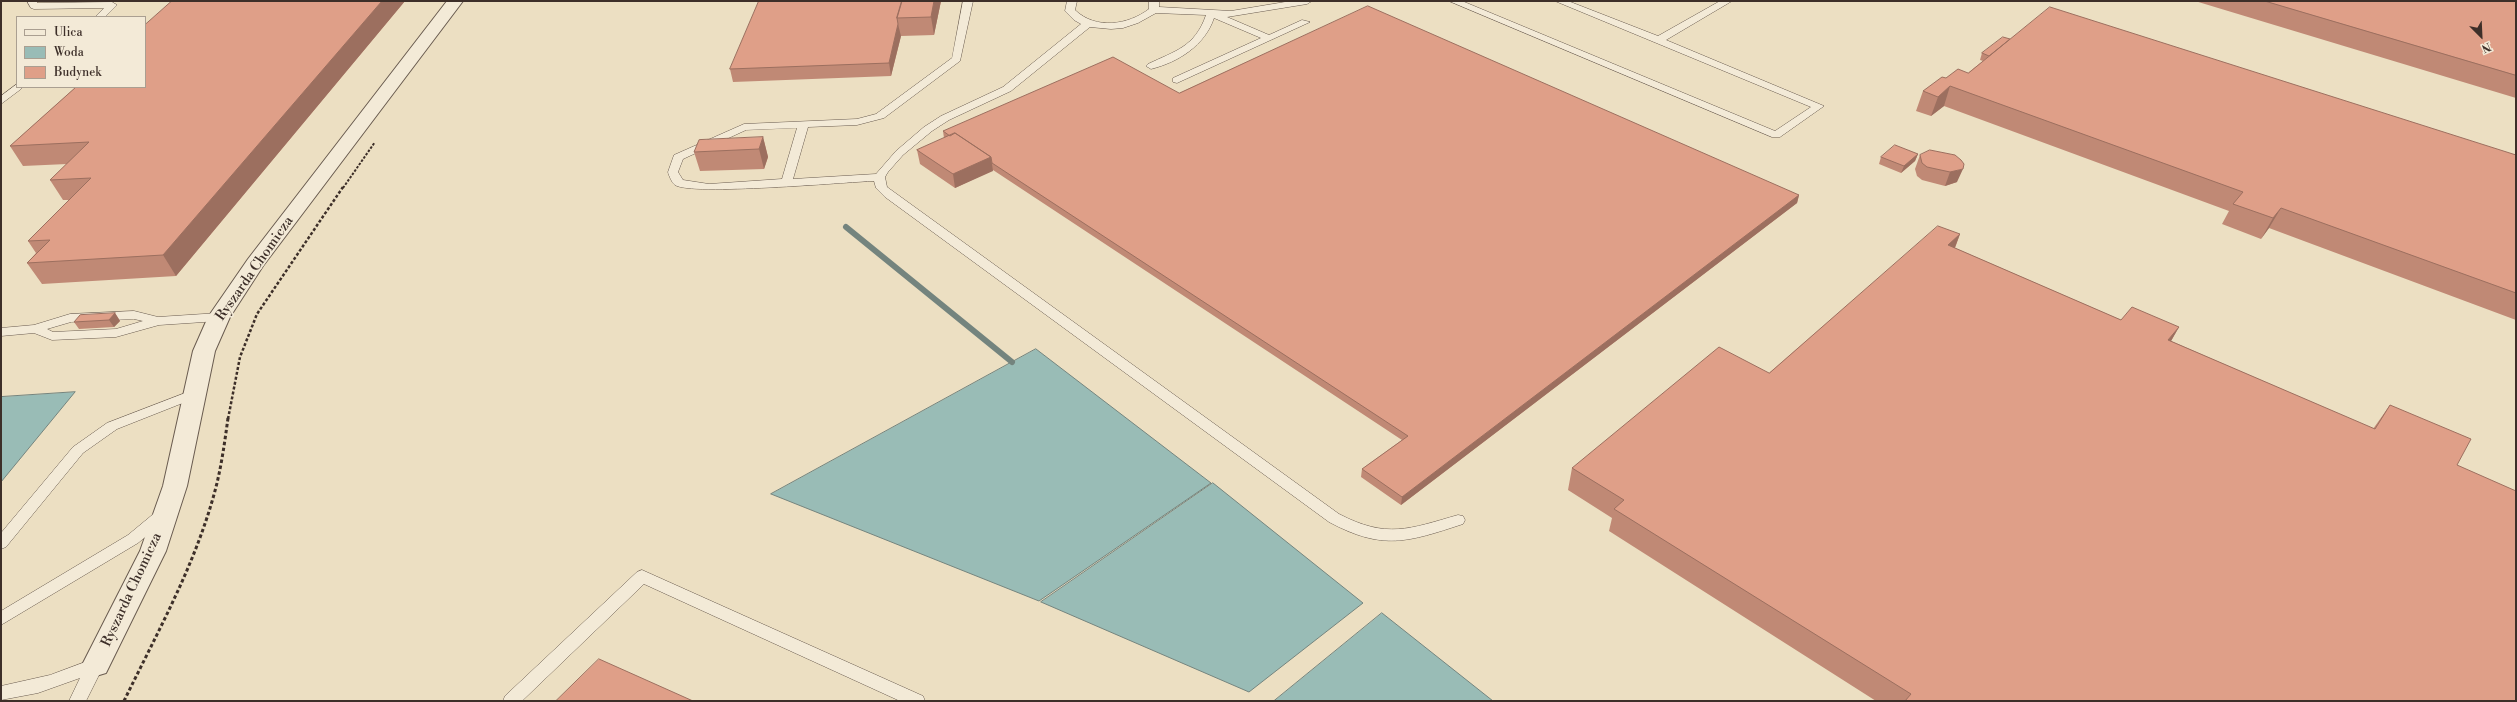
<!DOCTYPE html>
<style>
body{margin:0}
#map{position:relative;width:2517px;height:702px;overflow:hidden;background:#ecdfc2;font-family:"Libre Bodoni",serif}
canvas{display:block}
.frame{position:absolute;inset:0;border:2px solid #3d2f29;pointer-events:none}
.legend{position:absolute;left:16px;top:16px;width:130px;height:72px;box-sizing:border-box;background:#f3ead7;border:1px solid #aa9f91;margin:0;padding:5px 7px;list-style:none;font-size:12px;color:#3d2f29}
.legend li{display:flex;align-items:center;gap:8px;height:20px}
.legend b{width:20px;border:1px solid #aa9f91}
.north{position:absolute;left:2461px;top:16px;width:40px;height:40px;-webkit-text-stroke:3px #f3ead7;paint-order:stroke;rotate:156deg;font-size:11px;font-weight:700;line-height:16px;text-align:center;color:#3d2f29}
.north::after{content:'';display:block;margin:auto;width:14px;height:18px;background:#3d2f29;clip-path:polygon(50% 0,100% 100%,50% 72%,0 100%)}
</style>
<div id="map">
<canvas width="2517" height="702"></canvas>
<div class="frame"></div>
<ul class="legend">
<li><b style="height:5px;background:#f3ead7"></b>Ulica</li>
<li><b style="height:11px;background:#99bcb6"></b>Woda</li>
<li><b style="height:11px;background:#df9f88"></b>Budynek</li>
</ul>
<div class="north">N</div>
</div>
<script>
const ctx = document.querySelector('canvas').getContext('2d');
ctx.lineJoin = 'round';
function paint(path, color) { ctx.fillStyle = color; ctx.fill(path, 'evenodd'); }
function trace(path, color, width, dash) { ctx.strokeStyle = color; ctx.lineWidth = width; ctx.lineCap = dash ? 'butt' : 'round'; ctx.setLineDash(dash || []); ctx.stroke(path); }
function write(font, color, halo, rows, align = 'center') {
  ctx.font = font + ' "Libre Bodoni",serif'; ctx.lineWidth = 3.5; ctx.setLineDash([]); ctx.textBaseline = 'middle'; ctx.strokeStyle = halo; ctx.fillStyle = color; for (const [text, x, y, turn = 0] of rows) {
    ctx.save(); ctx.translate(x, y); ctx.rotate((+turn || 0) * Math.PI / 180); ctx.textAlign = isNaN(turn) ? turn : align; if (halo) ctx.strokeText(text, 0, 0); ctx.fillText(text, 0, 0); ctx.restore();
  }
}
const water = new Path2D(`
 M1036,349L1211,483L1039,601L771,494Z
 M75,392L1,482V397Z
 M1213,483L1363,603L1249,692L1041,602Z
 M1382,613L1493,701H1274Z`);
const stream = new Path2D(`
 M846,227L1012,362`);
const pathFar2 = new Path2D(`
 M343,188L375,142`);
const pathFar1 = new Path2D(`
 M228,419L240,357L257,314L343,187`);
const path = new Path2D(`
 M124,701C158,631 198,560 217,483C222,462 225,440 228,418`);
const lane = new Path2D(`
 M27,1H38L37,3L112,2L117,5L105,17H95L104,8L34,9L31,8Z
 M963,1H973L960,61L884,118L857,125L808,127L793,179L876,174L896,151L924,127L941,116L1003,87L1081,24L1074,20L1065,11L1067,1H1077L1075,10C1096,30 1128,25 1149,9V1H1159V7L1231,11L1291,1H1312L1307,4L1227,17L1269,35L1302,20L1310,22L1177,83L1173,82V78L1261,38L1214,18C1205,45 1179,62 1151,69L1146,66L1148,64C1175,51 1195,47 1206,15L1156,13L1138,23L1123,28L1111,29L1090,27L1011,91L949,120L932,131L903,155L888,172L885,177L887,187L1339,514C1387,539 1409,529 1458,515L1463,516L1465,520L1463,524C1408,542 1383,551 1329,522L885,197L876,188L874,181C846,182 691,196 675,185C672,183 669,176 668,172L674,155L744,124L857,119L876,114L952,58ZM797,128L782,179L709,184L683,180L678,172L683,159L746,130Z
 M1449,1H1462L1775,131L1811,107L1555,1H1568L1658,36L1720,1H1732L1666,40L1824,106L1780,137H1772Z
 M17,84V87H22L21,89L1,104V96Z
 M134,311L158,317L219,313L225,317L219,321L159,325L116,337L52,340L34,333L1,336V328L34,325L70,314ZM134,319L143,321L116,329L53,332L47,329L71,322Z
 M193,390L198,391L200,394L198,397L117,429L83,453L6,547L1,549V533L73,447L107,423Z
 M162,510L167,511L169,515L167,519L138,543L1,625V611L128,535L157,511Z
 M642,570L923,696L925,701H900L644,584L522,701H503L505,696L637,572Z
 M96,658L102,660L104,665L86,701H69L80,678L38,693L1,700V686L50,675Z`);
const street = new Path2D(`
 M447,1H463L263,266L230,317L215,351L187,486L166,551L106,673L96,676L86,673L82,665L140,551L163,486L193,351L208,317L248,259Z`);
const wall = new Path2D(`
 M172,1H405L176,276L42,284L27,263L36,253L28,241L69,200H63L50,180L67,164L23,166L10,146Z
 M759,1H941L934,35L901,36L891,76L733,82L730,69Z
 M2195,1H2516V98Z
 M2010,39L2516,155V320L2269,228L2261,239L2222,224L2229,211L1944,106L1931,116L1916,111L1923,91L1946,78L1968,73L1983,61L1980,60L1982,53Z
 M1179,93L1799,195L1797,203L1401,505L1361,477L1362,469L1402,440L993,170L955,188L920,164L917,150L944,138L943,131Z
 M763,137L768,157L764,169L700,171L694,152Z
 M1918,154L1915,161L1901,173L1879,164L1881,157Z
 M1920,155H1955L1957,182L1945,186L1922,180L1917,176L1915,169Z
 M1960,234L1955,248L2121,320L2179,327L2171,341L2373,429L2390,405L2457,465L2516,701H1876L1609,531L1612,518L1568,490L1572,468L1769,373Z
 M115,313L120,321L114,327L79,329L74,322Z`);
const shadedWall = new Path2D(`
 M382,1H405L176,276L163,255Z
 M934,1H941L934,35L931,17Z
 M898,24L901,36L891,76L889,63Z
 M1950,86L1944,106L1931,116L1938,97Z
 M763,137L768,157L764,169L759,149Z
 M1918,154L1915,161L1901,173L1904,166Z
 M991,157L993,171L955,188L953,174Z
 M1963,169L1957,182L1945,186L1950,172Z
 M1799,195L1797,203L1401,505L1402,497Z
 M2281,208L2269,228L2261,239L2273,218Z
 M1960,234L1952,255L1948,245Z
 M115,313L120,321L114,327L109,320Z
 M2179,327L2167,348L2168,340Z`);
const building = new Path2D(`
 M172,1H382L163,255L27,263L50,240L28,241L91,178L50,180L89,142L10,146L76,87H145V25Z
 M759,1H902L897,18L898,24L889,63L730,69Z
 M902,1H934L931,17L897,18Z
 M2265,1H2516V75Z
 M1368,6L1799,195L1402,497L1362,469L1408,436L992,163L991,157L955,133L950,136L943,131L1113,57L1179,93Z
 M2050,7L2516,155V293L2281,208L2273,218L2233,204L2243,192L1950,86L1938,97L1923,91L1942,77L1946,78L1958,69L1968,73Z
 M2003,37L2010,39L1989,56L1982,53Z
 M955,133L991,157L953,174L917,150Z
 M763,137L759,149L694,152L699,140Z
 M1895,145L1918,154L1904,166L1881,157Z
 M1930,150L1955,155L1961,160L1964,164L1963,169L1950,172L1927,167L1922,163L1920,155Z
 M1938,226L1960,234L1948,245L2121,320L2132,307L2179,327L2168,340L2375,429L2390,405L2471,439L2457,465L2516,491V701H1905L1911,694L1614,509L1624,500L1572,468L1719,347L1769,373Z
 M115,313L109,320L74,322L80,315Z
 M599,659L693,701H556Z`);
const streetNames = [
 ["Ryszarda Chomicza",255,269,-55],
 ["Ryszarda Chomicza",132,590,-65]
];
paint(water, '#99bcb6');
trace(water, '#74847e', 1);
trace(stream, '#74847e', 6);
trace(lane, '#695b4f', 1);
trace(street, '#695b4f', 2);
trace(pathFar2, '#3d2f29', 2, [2.5, 1.5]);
trace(pathFar1, '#3d2f29', 2.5, [3, 2]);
trace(path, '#3d2f29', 3, [3.5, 2.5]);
paint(lane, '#f3ead7');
paint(street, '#f3ead7');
paint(wall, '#c08975');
paint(shadedWall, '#9c6f5f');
paint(building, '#df9f88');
trace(building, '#9c6f5f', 1);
write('14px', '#3d2f29', '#f3ead7', streetNames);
</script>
